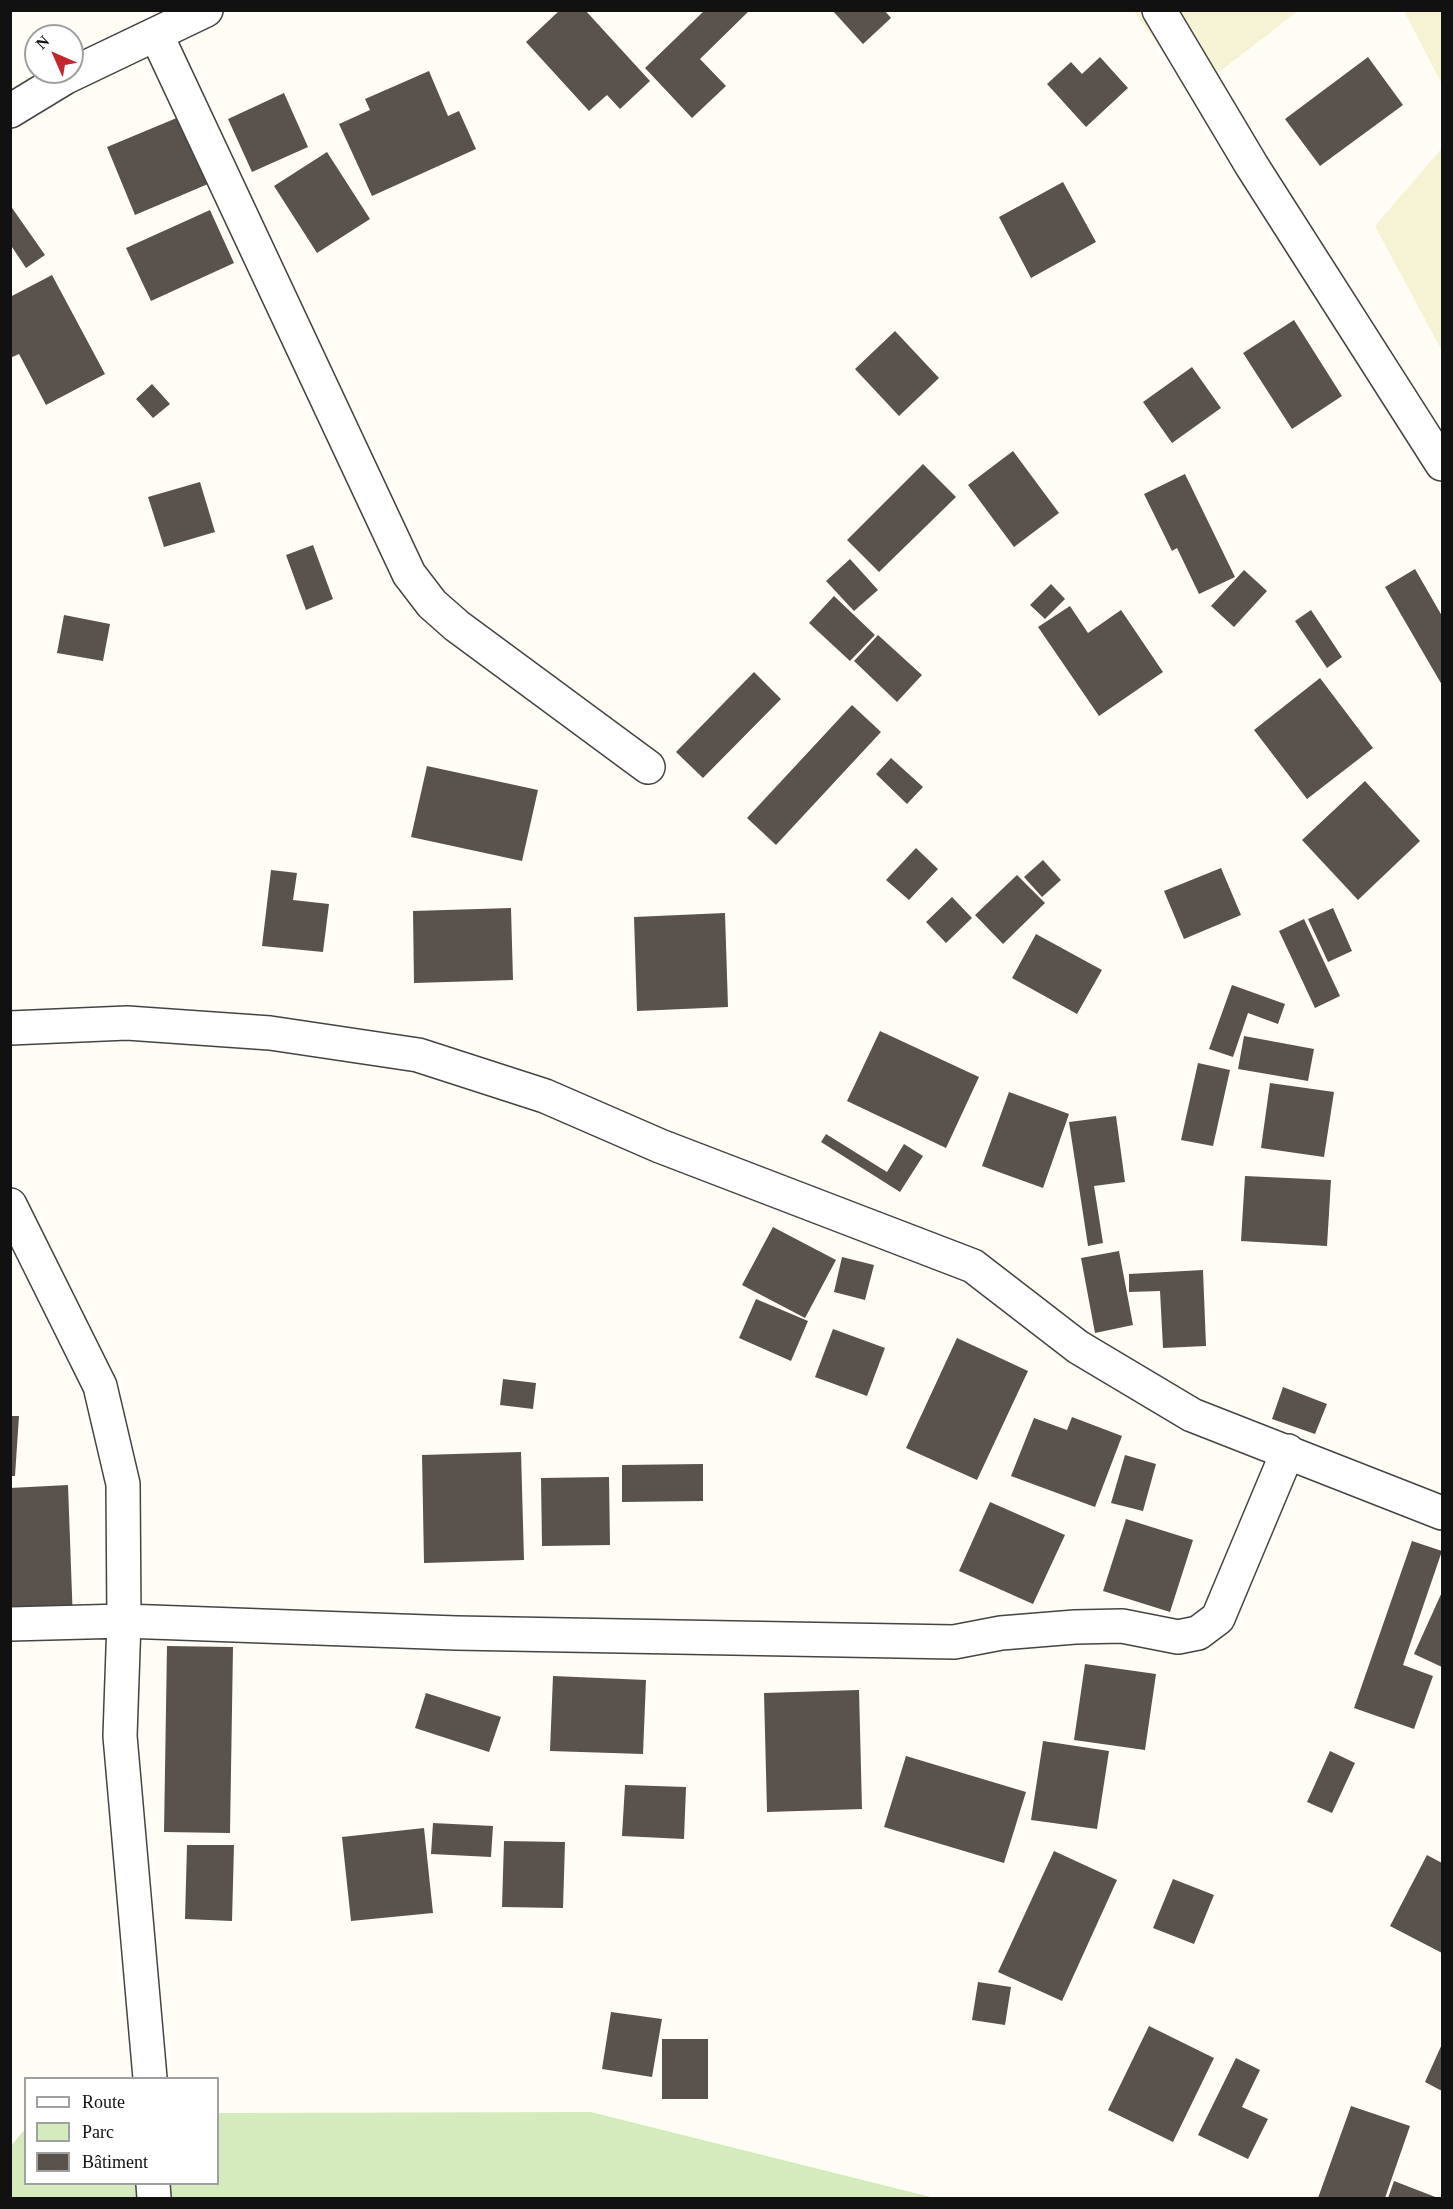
<!DOCTYPE html>
<meta charset="utf-8">
<style>
body{margin:0}
#map{position:relative;width:1453px;height:2209px;overflow:hidden;background:#fffdf5;font-family:Georgia,serif}
canvas{display:block}
.frame{position:absolute;inset:0;border:12px solid #111;pointer-events:none}
.legend{position:absolute;left:24px;top:2077px;width:195px;height:108px;box-sizing:border-box;background:#fff;border:2px solid #a0a0a0;margin:0;padding:8px 10px;list-style:none;font-size:18px;color:#111}
.legend li{display:flex;align-items:center;gap:12px;height:30px}
.legend b{width:30px;border:2px solid #a0a0a0}
.north{position:absolute;left:24px;top:24px;width:60px;height:60px;box-sizing:border-box;background:#fff;border:2px solid #a0a0a0;border-radius:50%;rotate:315deg;font-size:16px;font-weight:700;line-height:24px;text-align:center;color:#111}
.north::after{content:'';display:block;margin:auto;width:21px;height:27px;background:#c4262e;clip-path:polygon(50% 0,100% 100%,50% 72%,0 100%)}
</style>
<div id="map">
<canvas width="1453" height="2209"></canvas>
<div class="frame"></div>
<ul class="legend">
<li><b style="height:8px;background:#fff"></b>Route</li>
<li><b style="height:16px;background:#d5ebbd"></b>Parc</li>
<li><b style="height:16px;background:#5a524d"></b>Bâtiment</li>
</ul>
<div class="north">N</div>
</div>
<script>
const ctx = document.querySelector('canvas').getContext('2d');
ctx.lineJoin = 'round';
function paint(path, color) { ctx.fillStyle = color; ctx.fill(path, 'evenodd'); }
function trace(path, color, width, dash) { ctx.strokeStyle = color; ctx.lineWidth = width; ctx.lineCap = dash ? 'butt' : 'round'; ctx.setLineDash(dash || []); ctx.stroke(path); }
const farmland = new Path2D(`
 M1134,11H1298L1192,93Z
 M1404,11H1442V84Z
 M1442,148V351L1375,226Z`);
const green = new Path2D(`
 M591,2112L935,2198H11V2146L25,2129L26,2184H218V2113Z`);
const building = new Path2D(`
 M560,10H585L650,81L620,109L607,95L589,111L526,42Z
 M705,10H750L700,59L726,86L692,118L645,68Z
 M832,10H884L891,18L863,44Z
 M1100,57L1128,88L1086,127L1047,84L1071,62L1082,74Z
 M1368,57L1403,105L1320,166L1285,119Z
 M429,71L448,116L459,111L476,149L372,196L339,124L370,110L365,99Z
 M284,93L308,147L252,172L228,119Z
 M179,117L208,184L135,215L107,147Z
 M327,152L370,219L317,253L274,186Z
 M1063,182L1096,242L1031,278L999,217Z
 M10,205L45,255L26,268L10,244Z
 M210,210L234,263L151,301L126,248Z
 M52,275L105,374L46,405L19,354L10,358V297Z
 M1294,320L1342,396L1292,429L1243,353Z
 M895,331L939,378L899,416L855,369Z
 M1192,367L1221,408L1172,443L1143,402Z
 M152,384L170,404L153,418L136,399Z
 M1013,451L1059,513L1014,547L968,485Z
 M923,464L956,497L879,572L847,540Z
 M1185,474L1235,577L1199,594L1177,548L1172,551L1144,494Z
 M200,482L215,532L164,547L148,497Z
 M313,545L333,599L306,610L286,555Z
 M850,559L878,590L854,611L826,581Z
 M1415,569L1442,616V685L1385,587Z
 M1244,570L1267,591L1234,627L1211,606Z
 M1051,584L1065,599L1045,619L1030,605Z
 M834,596L875,635L850,661L809,623Z
 M1070,606L1088,633L1121,610L1163,672L1099,716L1038,627Z
 M1311,610L1342,657L1327,668L1295,621Z
 M64,615L110,624L103,661L57,653Z
 M878,635L922,675L897,702L854,661Z
 M754,672L781,699L703,778L676,752Z
 M1320,678L1373,748L1307,799L1254,730Z
 M852,705L881,732L776,845L747,818Z
 M891,758L923,787L907,804L876,774Z
 M427,766L538,790L522,861L411,837Z
 M1365,781L1420,841L1358,900L1302,840Z
 M916,848L938,869L909,900L886,880Z
 M1043,860L1061,880L1042,897L1024,877Z
 M1221,868L1241,915L1184,939L1164,891Z
 M271,870L297,873L293,900L329,904L323,952L262,946Z
 M1017,875L1045,903L1003,944L975,915Z
 M952,897L972,918L946,943L926,922Z
 M511,908L513,980L414,983L413,911Z
 M1333,908L1352,951L1328,962L1308,919Z
 M725,913L728,1007L637,1011L634,917Z
 M1304,919L1340,996L1315,1008L1279,931Z
 M1036,934L1102,970L1077,1014L1012,978Z
 M1232,985L1285,1004L1278,1024L1248,1013L1233,1057L1209,1049Z
 M880,1031L979,1077L946,1148L847,1101Z
 M1244,1036L1314,1049L1308,1081L1238,1069Z
 M1198,1063L1230,1070L1213,1146L1181,1140Z
 M1270,1083L1334,1092L1324,1157L1261,1148Z
 M1009,1092L1069,1114L1043,1188L982,1166Z
 M1116,1116L1125,1182L1094,1186L1103,1243L1088,1246L1069,1122Z
 M826,1134L887,1172L904,1144L923,1156L900,1192L821,1142Z
 M1245,1176L1331,1180L1327,1246L1241,1241Z
 M773,1227L836,1260L805,1318L742,1285Z
 M1119,1251L1133,1325L1095,1333L1081,1258Z
 M842,1257L874,1265L865,1300L834,1292Z
 M1203,1270L1206,1346L1163,1348L1160,1291L1129,1292V1274Z
 M756,1299L808,1321L791,1361L739,1338Z
 M833,1329L885,1348L867,1396L815,1377Z
 M957,1338L1028,1371L977,1480L906,1448Z
 M503,1379L536,1383L533,1409L500,1405Z
 M1283,1387L1327,1404L1315,1434L1272,1419Z
 M10,1416H19L15,1476H10Z
 M1072,1417L1122,1436L1095,1507L1011,1476L1034,1418L1067,1430Z
 M521,1452L524,1560L424,1563L422,1455Z
 M1125,1455L1156,1464L1143,1511L1111,1503Z
 M703,1464V1501L622,1502V1465Z
 M609,1477L610,1545L542,1546L541,1478Z
 M68,1485L73,1622L10,1624V1488Z
 M990,1502L1065,1535L1033,1604L959,1571Z
 M1126,1519L1193,1540L1170,1612L1103,1591Z
 M1412,1541L1442,1551L1403,1665L1433,1676L1414,1729L1354,1708Z
 M1442,1592V1667L1414,1654Z
 M167,1646L233,1647L230,1833L164,1832Z
 M1085,1664L1156,1674L1145,1750L1074,1740Z
 M553,1676L646,1680L643,1754L550,1751Z
 M859,1690L862,1809L767,1812L764,1693Z
 M426,1693L501,1717L489,1752L415,1728Z
 M1043,1741L1109,1751L1097,1829L1031,1820Z
 M1330,1751L1355,1763L1332,1813L1307,1802Z
 M906,1756L1026,1792L1004,1863L884,1827Z
 M625,1785L686,1787L684,1839L622,1836Z
 M433,1823L493,1826L491,1857L431,1854Z
 M424,1828L433,1913L351,1921L342,1837Z
 M504,1841L565,1842L563,1908L502,1907Z
 M187,1845H234L232,1921L185,1919Z
 M1054,1851L1117,1880L1062,2001L998,1972Z
 M1427,1855L1442,1863V1953L1390,1926Z
 M1173,1879L1214,1895L1194,1944L1153,1928Z
 M978,1982L1011,1987L1005,2025L972,2020Z
 M611,2012L662,2019L652,2077L602,2069Z
 M1149,2026L1214,2058L1173,2142L1108,2110Z
 M662,2039H708V2099H662Z
 M1442,2044V2091L1425,2082Z
 M1236,2058L1260,2070L1242,2107L1268,2119L1248,2159L1198,2135Z
 M1351,2106L1410,2126L1385,2198H1318Z
 M1394,2181L1438,2198H1388Z`);
const minor = new Path2D(`
 M1159,10L1252,166L1442,464
 M156,34L409,574L432,604L457,626L648,767
 M10,111L66,77L206,10
 M10,1028L127,1023L270,1033L418,1055L545,1096L660,1146L973,1266L1078,1347L1192,1415L1442,1513
 M10,1205L100,1386L123,1484L124,1621L120,1736L150,2078
 M10,1624L124,1621L456,1633L954,1642L1001,1633L1075,1627L1122,1626L1178,1637L1198,1633L1218,1618L1288,1451
 M153,2184L154,2198`);
paint(farmland, '#f6f3d4');
paint(green, '#d5ebbd');
paint(building, '#5a524d');
trace(minor, '#444', 36);
trace(minor, '#fff', 33);
</script>
